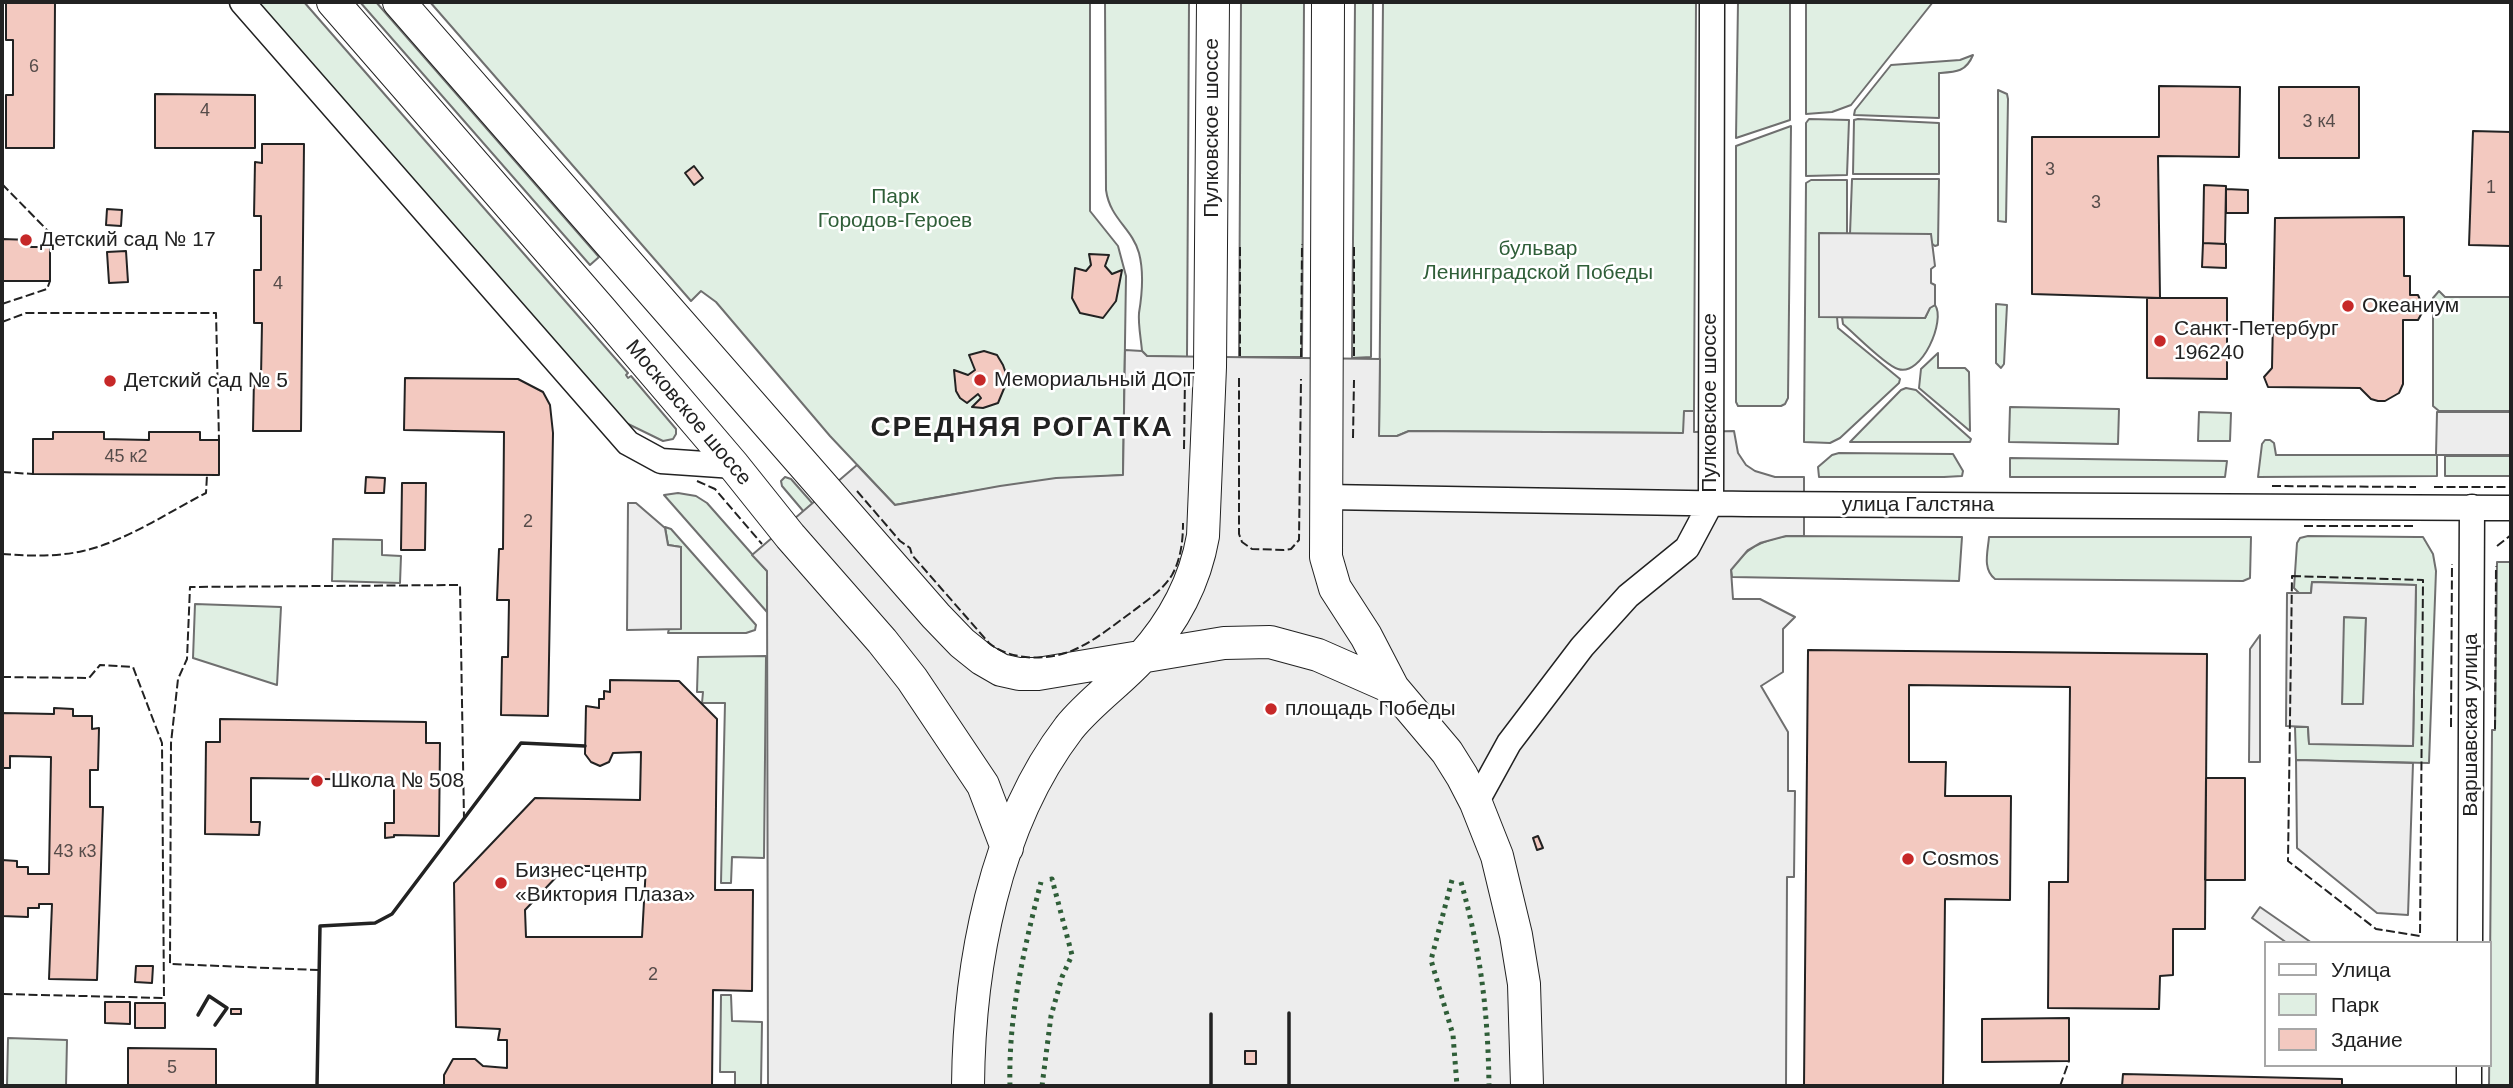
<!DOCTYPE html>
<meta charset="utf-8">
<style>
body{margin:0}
#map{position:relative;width:2513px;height:1088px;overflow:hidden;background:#fff;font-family:Arial,sans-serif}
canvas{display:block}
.frame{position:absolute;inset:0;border:4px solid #222;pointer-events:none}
.legend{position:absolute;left:2264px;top:941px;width:228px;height:126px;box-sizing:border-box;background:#fff;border:2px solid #a7a7a7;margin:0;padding:9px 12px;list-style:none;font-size:21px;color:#222}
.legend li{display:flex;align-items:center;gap:14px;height:35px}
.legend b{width:35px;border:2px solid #a7a7a7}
</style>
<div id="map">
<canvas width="2513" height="1088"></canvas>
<div class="frame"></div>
<ul class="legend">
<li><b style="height:9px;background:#fff"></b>Улица</li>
<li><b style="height:19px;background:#e0efe3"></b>Парк</li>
<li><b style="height:19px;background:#f3c9c0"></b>Здание</li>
</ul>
</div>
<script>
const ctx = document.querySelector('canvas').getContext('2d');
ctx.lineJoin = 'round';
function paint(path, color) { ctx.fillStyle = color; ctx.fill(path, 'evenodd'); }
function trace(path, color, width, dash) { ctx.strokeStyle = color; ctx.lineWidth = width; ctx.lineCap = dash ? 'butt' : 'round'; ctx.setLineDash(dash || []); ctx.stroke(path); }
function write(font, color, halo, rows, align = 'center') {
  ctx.font = font + ' Arial,sans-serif'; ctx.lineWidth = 5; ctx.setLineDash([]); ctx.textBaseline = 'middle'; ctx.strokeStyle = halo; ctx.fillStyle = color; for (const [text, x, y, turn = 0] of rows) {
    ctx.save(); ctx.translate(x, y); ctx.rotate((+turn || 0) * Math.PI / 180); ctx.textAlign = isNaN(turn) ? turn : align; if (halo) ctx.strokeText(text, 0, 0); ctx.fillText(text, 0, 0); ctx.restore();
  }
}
const green = new Path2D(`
 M253,2H304L628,373L626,375L628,378L631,376L676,429V434L673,439L663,441L622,421Z
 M360,2H376L599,257L590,265Z
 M430,2H1090V211L1118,246L1126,276L1123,475C1046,479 971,490 895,505L830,436L716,302L701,291L691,301Z
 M1105,2H1189L1187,357L1147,356L1142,351C1141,339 1138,324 1139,313C1142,295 1144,272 1139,253C1132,228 1110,219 1106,190Z
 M1241,2H1304L1302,357H1239Z
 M1355,2H1373L1371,357L1352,358Z
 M1383,2H1696L1694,411L1684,412V433L1409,431L1397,436H1379Z
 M1738,2H1790V120L1736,138Z
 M1806,2H1933L1851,105L1832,112L1806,114Z
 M1973,55C1966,72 1956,72 1939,73V118L1854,115L1855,110L1891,65L1960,60Z
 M1998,90L2007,94L2008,99L2006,222L1998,221Z
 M1809,119L1849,120L1847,175L1806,176V123Z
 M1858,119L1939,123V174H1853L1854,120Z
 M1791,126L1788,398L1785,404L1781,406H1738L1736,402V146Z
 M1852,179H1939L1938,245L1935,246L1931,243V234H1850Z
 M1811,180H1847V234H1819V317H1837L1838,328L1900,379L1899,383L1840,438L1830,443L1804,442V439L1806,183Z
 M2439,291L2445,297H2511V411H2439L2433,406V298Z
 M1996,304L2007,305L2004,364L2001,368L1996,363Z
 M1935,305C1946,320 1922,377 1898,369C1886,366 1855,334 1843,324L1842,317L1925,318L1930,307Z
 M1938,353V368H1965L1969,372L1970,431L1919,388L1921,369Z
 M1906,388L1916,390L1971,439L1970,442H1850L1901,390Z
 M2010,407L2119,409L2118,444L2009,442Z
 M2199,412L2231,413L2230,441H2198Z
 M2265,440H2270L2274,443L2276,455H2437V476L2258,477L2262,444Z
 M1839,453L1953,454L1963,471L1962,476L1944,477H1819L1818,467L1832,455Z
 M2445,456H2511V476H2445Z
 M2010,458L2227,461L2225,477H2010Z
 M785,477L791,479L813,504L804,512L782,486L781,481Z
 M678,493L696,496L707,503L767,571V612L664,495Z
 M665,527L671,529L756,625L755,630L746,633H668L669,629L681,628V547L668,545Z
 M1786,536L1962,537L1959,581L1732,577L1731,569C1745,549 1762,540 1786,536Z
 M2308,536L2417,537H2423L2433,554L2436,571L2429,763L2296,760L2295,727H2308L2309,743L2413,746L2416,585L2312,582L2311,593H2299L2294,588L2297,543L2300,538Z
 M1989,537H2251L2250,578L2243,581L1995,579C1982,569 1988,551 1989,537Z
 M333,539L382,540V555L401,556L400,583L332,581Z
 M2497,562H2511V1086H2489L2492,730H2495Z
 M195,604L281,607L277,685L193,658Z
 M2343,617L2366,618L2364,704H2342Z
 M766,656L764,858L732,857L731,883H721L725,703H702L703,692H697L698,657Z
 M721,995H731L732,1021L762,1022L761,1086H735V1072H720Z
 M8,1038L67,1040L66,1086H7Z`);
const parking = new Path2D(`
 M1819,233L1931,234L1935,266L1931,269V283L1935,285V305L1930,308L1925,318L1819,317Z
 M1125,350L1142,351L1147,356L1380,359L1379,436H1397L1409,431L1683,433L1684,411H1694V432L1734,431L1738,453L1746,465L1755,471L1775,477H1804V536H1786L1760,543L1748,550L1731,570L1733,599H1760L1795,617L1783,629V672L1761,686L1788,732V791H1795L1794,877H1787L1786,1086H768L767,571L752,555L857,465L895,505L1000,486L1056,478L1123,475Z
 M2437,412H2511V455H2436Z
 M628,503H636L665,528L668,545L681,547V629L627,630Z
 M2312,582L2416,585L2413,746L2309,744L2308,727L2286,726L2287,593H2311ZM2344,617L2366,618L2363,704H2342Z
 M2260,635V762H2249L2250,649Z
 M2296,760L2413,763L2408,915L2377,913L2297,848Z
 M2260,907L2312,943H2287L2252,918Z`);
const building = new Path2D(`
 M6,2H55L54,148H6V95H13V40H6Z
 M2159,86L2240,87L2239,157L2158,156L2160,298L2032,294V137H2159Z
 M2279,87H2359V158H2279Z
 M155,94L255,95V148H155Z
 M2473,131L2511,132V246L2469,245Z
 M262,144H304L301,431H253L254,377H261L262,323H254V270H261V216H254L255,162L262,163Z
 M694,166L703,178L694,185L685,173Z
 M2204,185L2226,186L2225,244L2203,243Z
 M2226,189L2248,190V213H2226Z
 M107,209L122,210L121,226L106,225Z
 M2404,217V276H2410V295H2418L2424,309L2418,320H2403V384L2399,393L2385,401H2378L2371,399L2360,388L2268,387L2264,377L2272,368L2275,218Z
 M2,239L31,240V247H50V281H2Z
 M2203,243L2226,244V268L2202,267Z
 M126,251L128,282L109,283L107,252Z
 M1089,254L1109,255L1105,266L1112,274L1122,270L1116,301L1103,318L1080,313L1072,298L1075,268L1086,271L1091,265Z
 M2147,298H2227V379L2147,378Z
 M984,351L997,355L1003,365L1008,379L998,403L983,408L972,407L981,398L978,394L967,403L960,398L956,391L954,370L968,375L975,370L969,355Z
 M405,378L518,379L543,392L550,405L553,433L548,716L501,715L502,657H508L509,600H497L499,549H503L504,432L404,430Z
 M53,432H104V439L149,440V432H200V440H219V475L33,474V439H53Z
 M366,477L385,478L384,493H365Z
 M402,483H426L425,550H401Z
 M1808,650L2207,654L2205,929H2173V975L2160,976L2159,1009L2048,1008L2049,882H2068L2070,687L1909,685V762H1946L1945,796H2011L2010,900L1945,899L1943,1086H1804Z
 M610,680L679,681L717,719L715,890H753L752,991L713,990L712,1086H444V1075L453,1059H475L483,1066L507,1068V1040H498L500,1029L456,1027L454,883L535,798L640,800L641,752L613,753L609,762L600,766L591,762L585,754L586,706L599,708V699H604V691L610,692ZM577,866H646L642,937H526L525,910L561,872Z
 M54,708L73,709V716H92V729L99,728L98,770H90V807H103L97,980L49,979L52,904H39V908H28V917L2,916V860L17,861V867H28V874H49L51,757L10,756V768H2V713L54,714Z
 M220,719L426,722V743H440L439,836L394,835V837L385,838V823H394V780L251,778V822H260L259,835L205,834L206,742H220Z
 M2206,778H2245V880H2205Z
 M1538,836L1543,848L1537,850L1533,838Z
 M136,966H153L152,983L135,982Z
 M105,1002H130V1024L105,1023Z
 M135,1003H165V1028H135Z
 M231,1009H241V1014H231Z
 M2069,1018V1061L1982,1062V1019Z
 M128,1048L216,1049V1086H128Z
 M1245,1051H1256V1064H1245Z
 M2123,1074L2342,1079V1086H2122Z`);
const minor = new Path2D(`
 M242,2L628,443L661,461L734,466
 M1326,497L1747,504L2511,508
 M1476,803L1509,743L1582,647L1628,596L1687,548L1711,503L1712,2
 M2470,943L2472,507
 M2469,1086V1065`);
const major = new Path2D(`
 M333,2L600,309L734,466L790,536L882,641L912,679L983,785L1007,848
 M399,2L936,616L962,643L982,659L1001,670L1019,674H1038L1224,643L1270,642L1318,655L1393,688L1447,752L1462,776L1476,803L1497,856L1516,935L1524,984L1527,1086
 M1328,2L1326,557L1335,588L1366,636L1393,688
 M968,1086C969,966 994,826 1069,728C1090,702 1119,682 1141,658C1173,623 1195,582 1203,536L1210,367L1213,2`);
const hedge = new Path2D(`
 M1452,880L1431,960L1453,1035L1457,1086
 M1461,882C1481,953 1488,1012 1489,1086
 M1010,1086C1008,1017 1024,948 1041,882
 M1042,1086L1051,1016L1062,977L1072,955L1052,879L1047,880`);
const fence = new Path2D(`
 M2,184L51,234L50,247
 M2,304L47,289L50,281
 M2,322L26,313H216L219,440
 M1240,356V245
 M1354,356V245
 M1301,357L1302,244
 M1239,378V534L1242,542L1252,549L1284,550L1291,549L1299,540L1301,379
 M1353,438L1354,380
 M1184,449L1185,377
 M2,472L33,474
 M697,481L715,489L762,544
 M2272,486L2416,487
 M2434,487H2511
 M857,491L900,541L910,548L912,555L989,643C1012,662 1052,661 1078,648C1097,639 1115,624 1132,612C1146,601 1163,590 1172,575C1181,559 1183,540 1183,523
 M2304,526H2414
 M2497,546L2511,535
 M2,554C29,556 56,557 83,551C126,541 167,513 206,493L207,475
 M2292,576L2423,580L2420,936L2376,929L2288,861Z
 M2,677L89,678L100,665L133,667L162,743L164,998L2,994
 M2451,727L2452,564
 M2495,729L2496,566
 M319,970L170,964L171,743L178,679L187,659L190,587L460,585L464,819
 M2060,1086L2069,1061`);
const wall = new Path2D(`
 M198,1015L209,996L227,1008L215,1025
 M317,1086L320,926L375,923L392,914L521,743L585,746
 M1211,1086V1014
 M1289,1086V1013`);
const markers = [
 [26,240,7,"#c62828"],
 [2348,306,7,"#c62828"],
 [2160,341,7,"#c62828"],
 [980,380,7,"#c62828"],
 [110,381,7,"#c62828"],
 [1271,709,7,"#c62828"],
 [317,781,7,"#c62828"],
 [1908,859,7,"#c62828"],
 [501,883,7,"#c62828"]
];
const numberNames = [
 ["6",34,67],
 ["4",205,111],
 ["3 к4",2319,122],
 ["3",2050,170],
 ["1",2491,188],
 ["3",2096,203],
 ["4",278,284],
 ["45 к2",126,457],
 ["2",528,522],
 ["43 к3",75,852],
 ["2",653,975],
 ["5",172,1068]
];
const streetNames = [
 ["Пулковское шоссе",1212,128,-90],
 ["Пулковское шоссе",1710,403,-90],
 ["Московское шоссе",688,413,50],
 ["улица Галстяна",1918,505],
 ["Варшавская улица",2471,725,-90]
];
const parkNames = [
 ["Парк",895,197],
 ["Городов-Героев",895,221],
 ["бульвар",1538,249],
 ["Ленинградской Победы",1538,273]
];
const poiNames = [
 ["Детский сад № 17",40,240],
 ["Океаниум",2362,306],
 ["Санкт-Петербург",2174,329],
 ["196240",2174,353],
 ["Мемориальный ДОТ",994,380],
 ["Детский сад № 5",124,381],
 ["площадь Победы",1285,709],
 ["Школа № 508",331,781],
 ["Cosmos",1922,859],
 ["Бизнес-центр",515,871],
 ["«Виктория Плаза»",515,895]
];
const districtNames = [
 ["СРЕДНЯЯ РОГАТКА",1022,428]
];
paint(green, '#e0efe3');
trace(green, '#6f6f6f', 2);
paint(parking, '#ededed');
trace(parking, '#6f6f6f', 2);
paint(building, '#f3c9c0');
trace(building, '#222', 2);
trace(minor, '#222', 27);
trace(major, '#222', 34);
trace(minor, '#fff', 24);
trace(major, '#fff', 32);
trace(hedge, '#2f5e38', 5, [3.5, 5]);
trace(fence, '#222', 2, [9, 3.5]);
trace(wall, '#222', 3.5);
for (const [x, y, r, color] of markers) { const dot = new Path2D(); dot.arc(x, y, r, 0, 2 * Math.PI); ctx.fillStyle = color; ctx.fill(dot); trace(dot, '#fff', 2.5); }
write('18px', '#564c4a', null, numberNames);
write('21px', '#222', '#fff', streetNames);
write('21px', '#2f5e38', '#fff', parkNames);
write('21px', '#222', '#fff', poiNames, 'left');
ctx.letterSpacing = '2px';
write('bold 28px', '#222', '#fff', districtNames);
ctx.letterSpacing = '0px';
</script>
